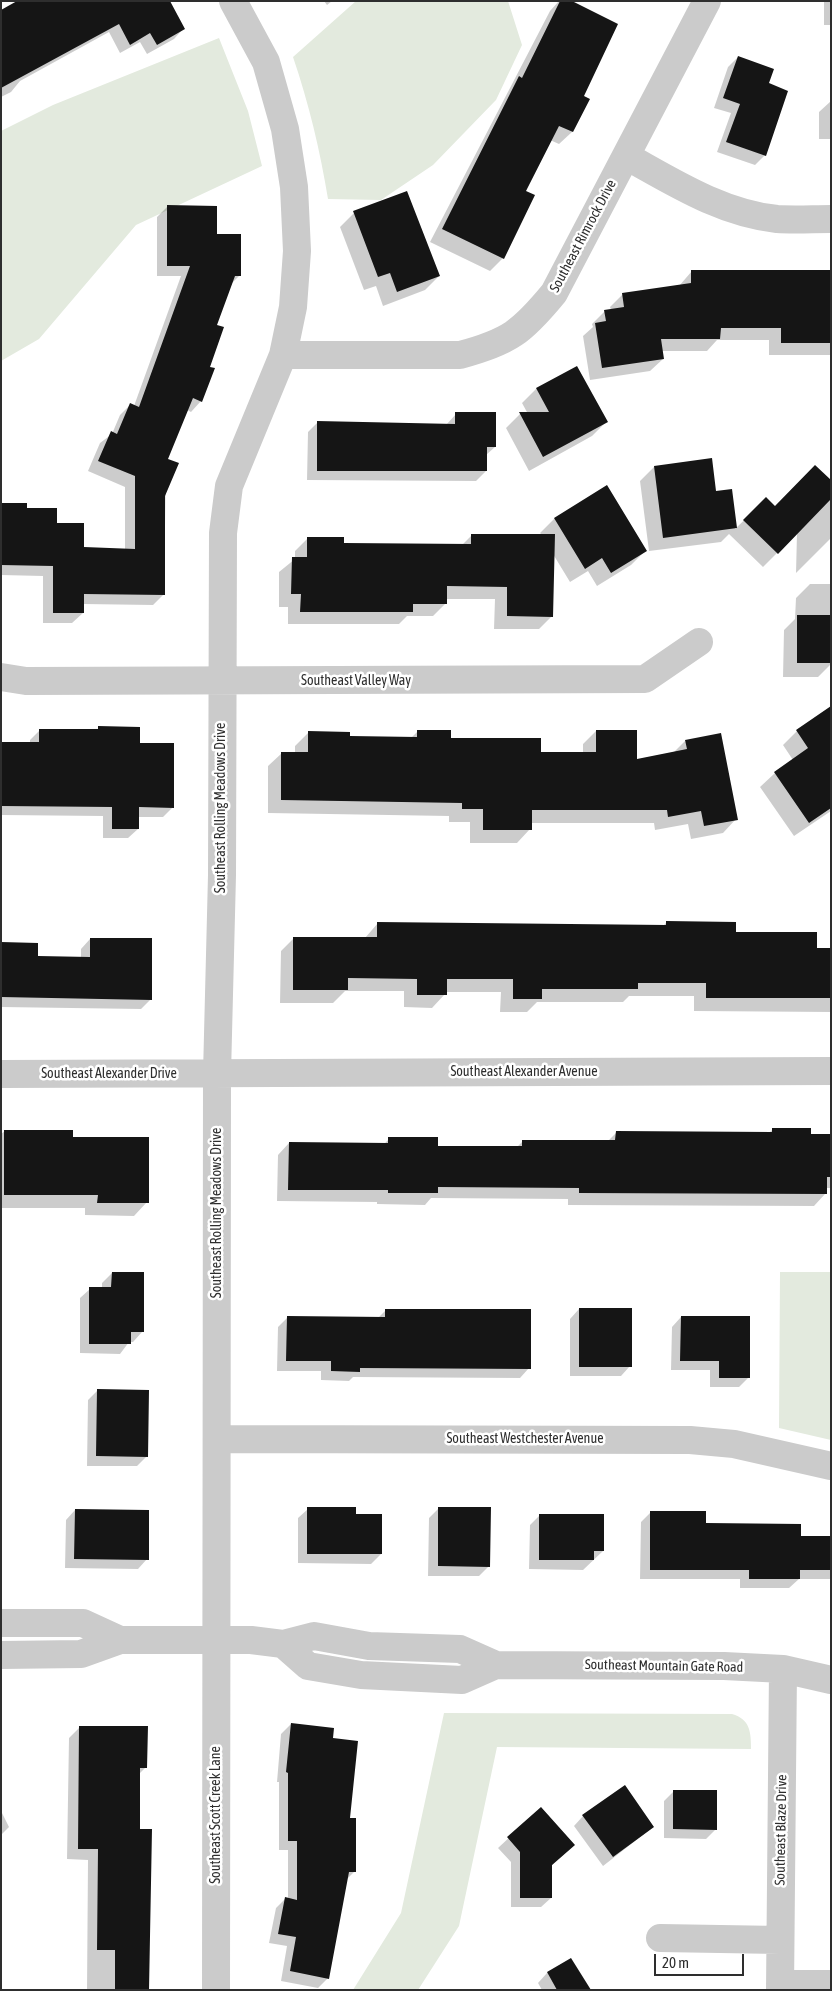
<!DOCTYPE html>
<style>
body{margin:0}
#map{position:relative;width:832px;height:1991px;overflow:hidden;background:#fff;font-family:"Asap Condensed",sans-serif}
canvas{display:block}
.frame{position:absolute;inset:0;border:2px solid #2e2e2e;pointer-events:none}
.scale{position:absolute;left:654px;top:1954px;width:90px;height:22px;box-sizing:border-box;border:2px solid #2e2e2e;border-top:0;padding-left:6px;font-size:15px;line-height:18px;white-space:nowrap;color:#2e2e2e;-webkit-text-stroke:4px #fff;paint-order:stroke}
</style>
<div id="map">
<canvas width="832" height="1991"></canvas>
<div class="frame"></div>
<div class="scale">20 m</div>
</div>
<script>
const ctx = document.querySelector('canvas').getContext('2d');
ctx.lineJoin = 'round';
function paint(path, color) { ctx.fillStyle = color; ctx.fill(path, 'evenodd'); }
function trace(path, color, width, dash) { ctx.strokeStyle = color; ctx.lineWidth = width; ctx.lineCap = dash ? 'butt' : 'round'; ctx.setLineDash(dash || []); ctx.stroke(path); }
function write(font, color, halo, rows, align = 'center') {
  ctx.font = font + ' "Asap Condensed",sans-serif'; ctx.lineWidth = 5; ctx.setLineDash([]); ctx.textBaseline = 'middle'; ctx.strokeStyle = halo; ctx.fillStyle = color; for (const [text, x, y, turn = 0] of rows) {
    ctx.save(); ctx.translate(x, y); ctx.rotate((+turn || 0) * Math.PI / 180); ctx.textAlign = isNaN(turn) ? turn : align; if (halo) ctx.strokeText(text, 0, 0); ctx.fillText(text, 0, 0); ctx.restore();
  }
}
const green = new Path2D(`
 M356,1H508L522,45L496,100L433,165L381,200L328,199C320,150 309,104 293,57Z
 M219,38L248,111L262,166L136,225L39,339L1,361V131L53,105Z
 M780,1272H831V1440L779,1428Z
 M444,1713L732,1714C750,1719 751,1732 751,1749L497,1747L459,1926L418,1990H353L401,1913Z`);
const shadow = new Path2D(`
 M324,1H332L327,5Z
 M559,1H569L582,96L588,99L572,132L559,144L550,140L524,191L533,196L503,258L490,271L430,242L550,11Z
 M824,1H831V25H824Z
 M1,11L183,29L174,39L147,54L140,42L120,53L109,32L20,81L11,92L1,97Z
 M738,57L767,84L765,155L755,165L717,152L731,113L714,108L728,67Z
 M831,101V147H830V139H819V112Z
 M167,207L216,236L240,275L230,285L215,325L201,401L191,412L187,410L166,459L164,594L153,605L83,604V613L72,623H43V576L1,575V504L26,509L56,525L83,548L125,550V487L88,471L100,443L112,434L120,415L130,405L134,406L181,276H157V217Z
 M354,213L439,276L425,290L383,306L376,286L364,290L340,227Z
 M692,271L831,272V355H769V340H717L707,351H662L663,359L650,371L590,380L583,336L593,327L592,324L605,311L611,310L610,307L623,294L679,286Z
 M577,368L606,422L592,436L529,471L506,428L520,414H528L522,403L536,389Z
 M456,414L495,447L486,455V471L476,481L307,480L308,432L318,422L446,425Z
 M654,467L715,493L730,491L735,529L766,499L775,508L825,495L831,500V538L796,573L797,533L763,567L729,534L721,542L649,551L640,481Z
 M607,487L645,551L631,565L597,586L588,571L570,582L553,554L552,616L539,629H494L495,599H446V603L433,616H407L399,624H288V607H279V572L295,559V551L308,538L342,544L462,545L472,535H542L540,533L554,519Z
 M810,584H831V664L818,677H783L784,630L795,619L796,598Z
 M831,708V811L794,836L760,787L775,773L793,760L783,745L797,731Z
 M138,728V744L173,807L163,817H138V829L128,838H103V816L1,815V743H30V740L40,730Z
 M418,731L449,739L540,753H583V744L596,731L636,761L673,753L685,741L736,819L723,833L691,839L688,824L655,830L654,823H530V829L517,843H470V822H449V816L268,813V766L282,753H295V746L308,733L348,737L411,738Z
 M378,923L663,926L666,923L816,949H831V1012L694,1011V996H629L623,1002H537L527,1012H500L501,992H445V994L432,1008L404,1007V991H345L333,1003H280L281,951L294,938H365Z
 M90,939L151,999L141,1009L1,1007V944L36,957L81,958V949Z
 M773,1129L810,1135H831V1188H825V1194L814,1206L568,1205V1199L431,1198L425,1205L377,1204V1202L277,1201L278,1155L289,1143L384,1144L389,1139L437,1147L516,1148L523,1141H608L616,1133L768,1134Z
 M5,1131L147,1202L134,1216L85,1215V1208H1V1134Z
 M112,1273L142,1332L133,1342H129L120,1354L80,1353V1298L90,1289H102V1283Z
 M579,1309L630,1366L621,1376H570V1319Z
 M386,1310L529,1368L520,1378L353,1377L349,1381L321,1380V1371H277L278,1327L287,1318H378Z
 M681,1317L748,1378L739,1387H710V1370H671L672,1327Z
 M97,1391L147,1456L137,1466H87L88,1400Z
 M439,1508L489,1566L479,1576H428L429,1518Z
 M308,1509L355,1515L381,1554L371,1564L298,1563V1518Z
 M75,1510L147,1559L138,1569L65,1568L66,1520Z
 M651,1512L705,1525L800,1537L831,1547V1579H799L789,1588H740V1579H640L641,1522Z
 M540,1515L603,1551L583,1570L529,1569L530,1525Z
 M291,1724L331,1739L348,1819L354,1872L346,1880L328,1978L318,1988L281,1981L287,1946L269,1943L276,1908L285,1899H288V1850H279V1782H277L281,1734Z
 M80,1727L146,1767L139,1774L138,1830L148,1990H87L88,1860L67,1859L69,1738Z
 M674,1791L716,1829L706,1839L664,1838V1801Z
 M541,1808L574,1845L551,1866V1898L541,1907H511V1862L498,1848Z
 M1,1811L9,1827L1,1835Z
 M583,1816L653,1827L603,1866L574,1826Z
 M571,1959L589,1990H542L538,1983L547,1973Z`);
const building = new Path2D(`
 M17,1H170L185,29L157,45L150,33L130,45L119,24L1,88V10Z
 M560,1H572L618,24L584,96L590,99L573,132L559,126L526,191L535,195L504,259L442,229L519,76L522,78Z
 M738,56L774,69L769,83L788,91L766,156L726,142L740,104L723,98Z
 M407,191L440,276L397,292L390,273L378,277L353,211Z
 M167,205L217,206V234H241V276H235L217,325L224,327L210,367L215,368L202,402L193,398L168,459L179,463L165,496V595L84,594V613H53V566L1,565V503H27V508H57V523H84V547L135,549V476L98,461L111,431L117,434L130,403L139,407L190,266H167Z
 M691,270H831V343H781V328H721L720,339H661L664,359L602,368L595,323L606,321L604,310L624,307L622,293L691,283Z
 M577,366L608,422L543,457L519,412H549L536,388Z
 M455,412H496V447H487V471H317V421L455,424Z
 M712,458L716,491L732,489L737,528L663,538L654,466Z
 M815,465L831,480V499L778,554L743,520L766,497L775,506Z
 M607,485L647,551L611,573L602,558L585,569L554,518Z
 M471,534H555L553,617L507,616V587L447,586V604H413V612H300L301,594H291L292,557H307V537H344V543L471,544Z
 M797,615H831V663H797Z
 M831,706V808L809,823L774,772L808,748L796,730Z
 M98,726L140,727V743H174V808L139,807V829H112V807L1,806V742H39V729H98Z
 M417,730H451V738H541V752H596V730H637V759L687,749L685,740L721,733L738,820L704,826L701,811L668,817L667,810H532V830H483V809H462V803L281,800V752H308V731L350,732V736L417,737Z
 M666,921L736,922V932H817V948H831V998H706V983H638V989H542V999H513V979H447V995H417V979L348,978V990H293V937H377V922L666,925Z
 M90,938H152V1000L1,997V942L38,943V956L90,957Z
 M772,1128H811V1134H831V1177H827V1194L579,1193V1188L438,1187V1193H388V1190H288L289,1142L388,1143V1137H438V1146H522V1140H615L616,1131L772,1132Z
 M4,1130H73V1137H149V1203H97L98,1195H4Z
 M112,1272H144V1332H131V1344H89V1287H111Z
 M579,1308H632V1367H579Z
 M385,1309H531V1369L360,1368V1372L331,1371V1361H286L287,1316L385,1317Z
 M681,1316H750V1378H719V1361H680Z
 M97,1389L149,1390L148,1457L96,1456Z
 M307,1507H356V1514H382V1554H307Z
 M438,1507H491L490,1567L438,1566Z
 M75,1509L149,1510V1560L74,1559Z
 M650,1511H706V1523L801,1524V1536H831V1570H800V1579H749V1570H650Z
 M539,1514H604V1551H594V1560H539Z
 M291,1723L334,1728L333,1738L358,1741L350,1818H356V1872H349L329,1979L290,1971L296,1937L278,1934L285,1897L297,1900V1841H288V1773L286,1772Z
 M79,1726H148L147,1768H140V1829H152L149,1990H115V1950H97L98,1849H78Z
 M625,1785L654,1827L613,1857L582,1815Z
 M673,1790H717V1830L673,1829Z
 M541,1807L575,1845L552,1865V1898H520V1852L507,1837Z
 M571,1958L591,1990H557L547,1972Z`);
const minor = new Path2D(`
 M626,156C673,182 721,213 777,219C794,220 813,219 831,219
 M283,355H460C509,342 522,332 554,293L707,1
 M1,677L26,681L645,679L699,642
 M1,1074L831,1071
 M217,1439L690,1440L734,1444L831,1466
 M1,1623H83L120,1640
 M283,1644L308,1666L361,1675L462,1680L496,1665L724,1666L783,1669L831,1680
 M1,1655L81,1654L120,1640H251L283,1644L314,1636L369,1646L460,1649L496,1665
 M660,1938L780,1940
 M780,1984H831
 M216,1990L217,1074L222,875L223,533L229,486L283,355L293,307L297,251L294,187L285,129L266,62L233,1
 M780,1990L783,1669`);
const streetNames = [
 ["Southeast Rimrock Drive",583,236,-62],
 ["Southeast Valley Way",356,681],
 ["Southeast Rolling Meadows Drive",221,808,-90],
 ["Southeast Alexander Avenue",524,1072],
 ["Southeast Alexander Drive",109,1074],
 ["Southeast Rolling Meadows Drive",217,1213,-90],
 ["Southeast Westchester Avenue",525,1439],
 ["Southeast Mountain Gate Road",664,1666,1],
 ["Southeast Scott Creek Lane",216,1815,-90],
 ["Southeast Blaze Drive",781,1830,-89]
];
paint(green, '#e3eade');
paint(shadow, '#0003');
paint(building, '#151515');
trace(minor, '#cbcbcb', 28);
write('14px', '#2e2e2e', '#fff', streetNames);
</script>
